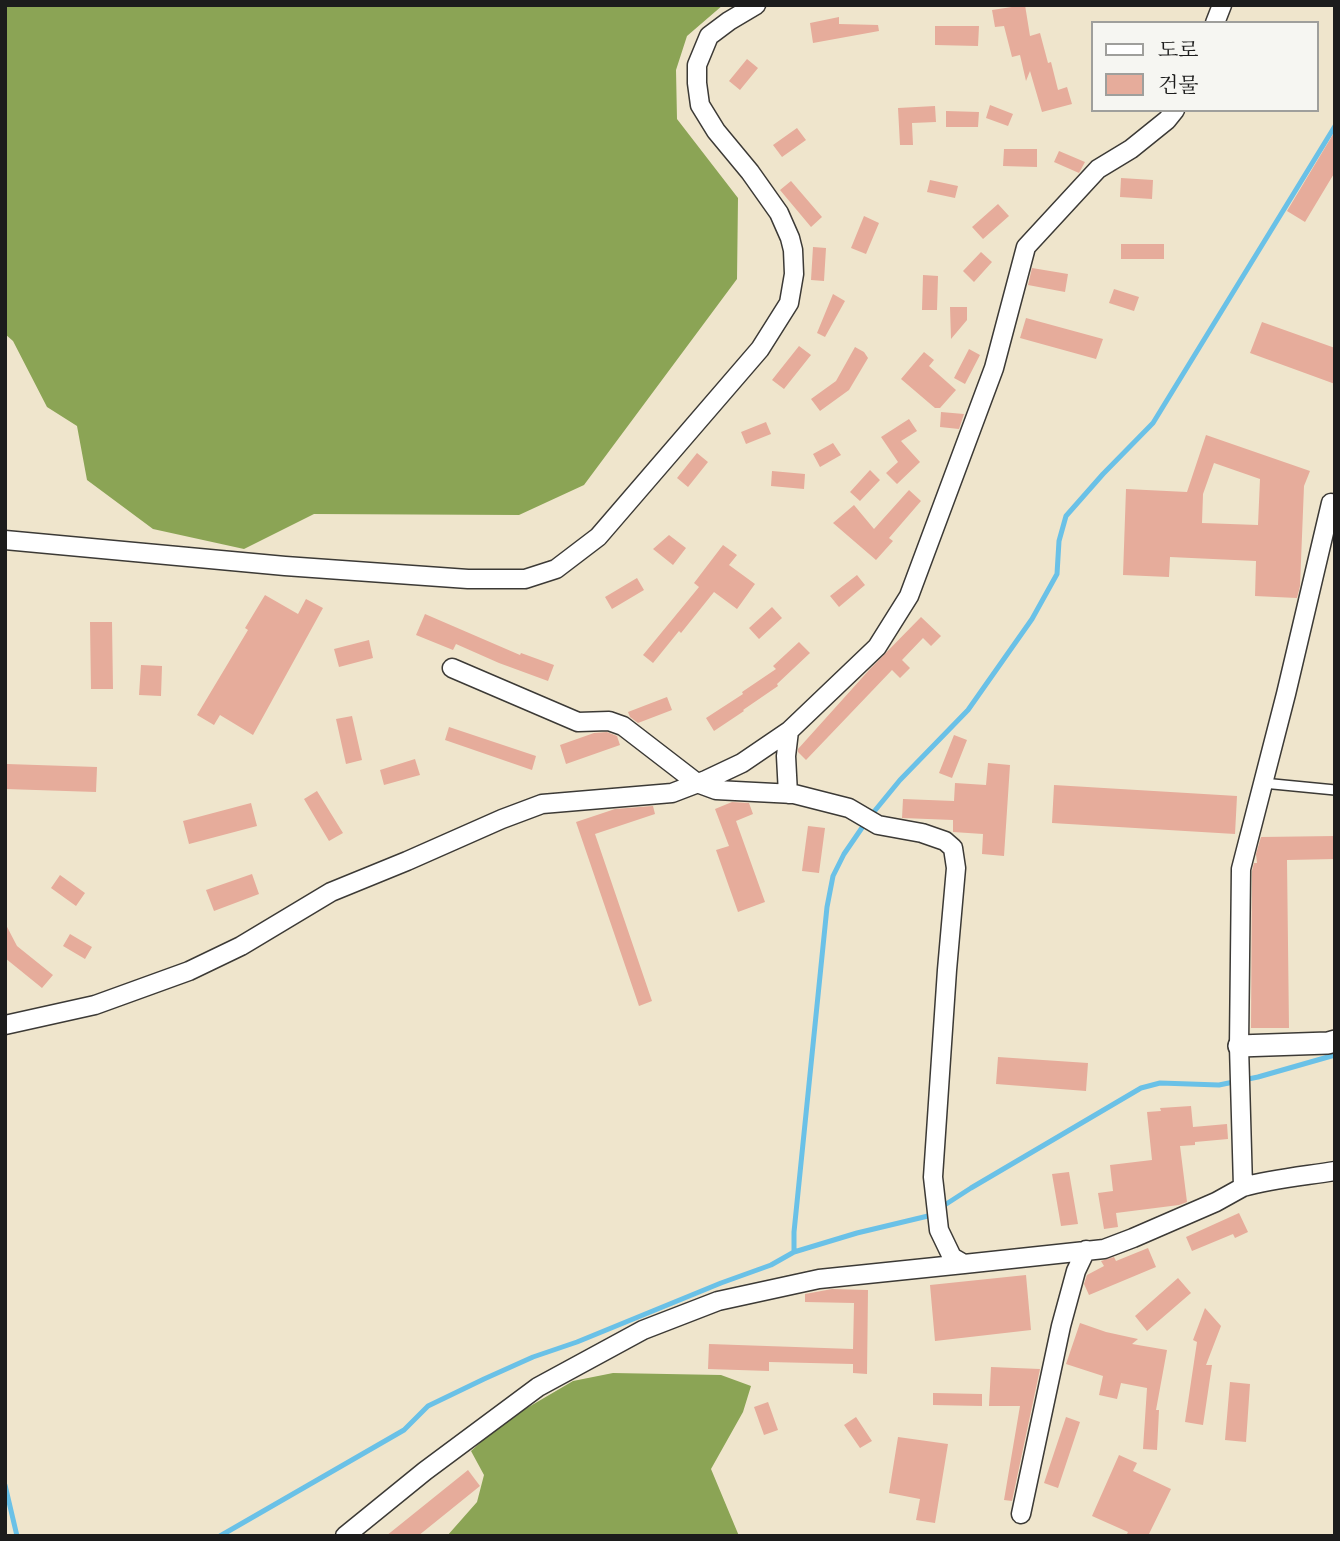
<!DOCTYPE html>
<meta charset="utf-8">
<style>
body{margin:0}
#map{position:relative;width:1340px;height:1541px;overflow:hidden;background:#efe5cc;font-family:Vollkorn,"Noto Serif KR",serif}
canvas{display:block}
.frame{position:absolute;inset:0;border:7px solid #1c1c1c;pointer-events:none}
.legend{position:absolute;left:1091px;top:21px;width:228px;height:91px;box-sizing:border-box;background:#f6f6f2;border:2px solid #9f9f9c;margin:0;padding:9px 12px;list-style:none;font-size:21px;color:#1c1c1c}
.legend li{display:flex;align-items:center;gap:14px;height:35px}
.legend b{width:35px;border:2px solid #9f9f9c}
</style>
<div id="map">
<canvas width="1340" height="1541"></canvas>
<div class="frame"></div>
<ul class="legend">
<li><b style="height:9px;background:#fff"></b>도로</li>
<li><b style="height:19px;background:#e6ac9b"></b>건물</li>
</ul>
</div>
<script>
const ctx = document.querySelector('canvas').getContext('2d');
ctx.lineJoin = 'round';
function paint(path, color) { ctx.fillStyle = color; ctx.fill(path, 'evenodd'); }
function trace(path, color, width, dash) { ctx.strokeStyle = color; ctx.lineWidth = width; ctx.lineCap = dash ? 'butt' : 'round'; ctx.setLineDash(dash || []); ctx.stroke(path); }
const forest = new Path2D(`
 M5,5H723L687,36L676,70L677,119L738,198L737,279L584,485L519,515L314,514L244,549L153,529L87,480L77,426L47,407L13,341L5,334Z
 M613,1373L721,1375L751,1386L743,1412L711,1469L739,1536H447L477,1502L484,1475L471,1451L503,1422L573,1381Z`);
const stream = new Path2D(`
 M940,1208L971,1188L1141,1088L1160,1083L1219,1085L1258,1077L1335,1055
 M794,1252L857,1233L928,1216L932,1214
 M5,1485L17,1536
 M220,1536L404,1430L428,1406L484,1379L533,1357L577,1342L721,1283L771,1265L794,1252V1232L827,907L833,876L844,854L868,819L900,780L968,710L1032,619L1057,574L1059,541L1066,516L1103,474L1153,423L1335,126`);
const building = new Path2D(`
 M1025,5L1030,36L1040,33L1048,63L1051,62L1058,90L1067,87L1072,104L1042,112L1030,71L1026,81L1020,55L1012,57L1004,26L995,27L992,10Z
 M839,17V24L878,25L879,31L813,43L810,23Z
 M935,26H979L978,46L935,45Z
 M747,59L758,68L740,90L729,81Z
 M990,105L1013,114L1008,126L986,118Z
 M935,106L936,122L912,123L913,145H900L898,108Z
 M946,111L979,112L978,127H946Z
 M797,128L806,140L782,157L773,145Z
 M1335,131V172L1305,222L1287,211Z
 M1004,149H1037V167L1003,166Z
 M1059,151L1085,162L1079,173L1054,162Z
 M1121,178L1153,180L1152,199L1120,197Z
 M930,180L958,186L955,198L927,192Z
 M791,181L822,217L811,227L780,190Z
 M998,204L1009,216L983,239L972,227Z
 M864,216L879,223L866,254L851,248Z
 M1121,244H1164V259H1121Z
 M813,247L826,248L824,281L811,280Z
 M981,252L992,262L974,282L963,271Z
 M1032,268L1068,274L1065,292L1028,285Z
 M923,275L938,276L937,310H922Z
 M1114,289L1139,297L1134,311L1109,303Z
 M833,294L845,301L825,337L817,333Z
 M950,307H967V320L951,339Z
 M1026,318L1103,339L1096,359L1020,338Z
 M1262,322L1335,348V384L1250,353Z
 M799,346L811,355L784,389L772,380Z
 M855,347L864,352L868,358L849,390L820,411L811,399L836,381Z
 M969,349L980,355L965,384L954,378Z
 M924,352L934,360L929,366L956,390L940,408H935L901,379Z
 M941,412L964,414L959,429L940,427Z
 M909,419L917,431L901,441L920,462L897,484L886,473L898,462L881,437Z
 M766,422L771,434L746,444L741,432Z
 M1206,435L1310,471L1304,486L1300,586L1297,598L1255,596L1256,561L1170,557L1169,577L1123,575L1126,489L1187,492ZM1214,463L1260,479L1258,525L1202,523L1203,494Z
 M833,443L841,455L820,467L813,454Z
 M697,453L708,462L688,487L677,478Z
 M870,470L880,480L860,501L850,492Z
 M772,471L805,474L804,489L771,486Z
 M909,490L921,501L889,538L893,541L876,560L833,523L854,505L874,529Z
 M669,535L686,548L673,565L653,549Z
 M723,545L737,555L729,565L755,584L737,609L714,592L681,633L679,631L653,663L643,655L699,587L694,583Z
 M857,575L865,585L839,607L830,596Z
 M637,578L644,590L612,609L605,597Z
 M265,595L298,614L306,599L323,608L253,735L220,715L214,725L197,715L248,630L245,628Z
 M772,607L782,618L759,639L749,628Z
 M425,614L520,655L521,653L554,665L548,681L499,663L456,644L453,650L416,635Z
 M921,617L941,636L931,646L923,638L902,660L910,668L900,678L892,670L806,760L798,752V749L870,669Z
 M90,622H112L113,689H91Z
 M369,640L373,658L339,667L334,649Z
 M799,642L810,653L777,684L778,686L743,710L744,711L714,731L706,718L743,694L742,692L776,669L773,666Z
 M141,665L162,666L161,696L139,695Z
 M667,697L672,710L638,723L630,717L628,712Z
 M352,716L362,760L346,764L336,719Z
 M449,727L536,756L532,770L445,740Z
 M607,732L617,736L620,745L566,764L560,745L594,733Z
 M954,735L967,740L952,778L939,773Z
 M415,759L420,775L384,785L380,770Z
 M988,763L1010,765L1004,856L982,854L983,834L953,832V820L902,818L903,799L954,801L955,783L986,785Z
 M7,764L97,767L96,792L6,789Z
 M1054,785L1237,796L1235,834L1052,823Z
 M317,791L343,833L329,841L304,799Z
 M732,802L749,803L753,814L736,821L765,902L738,912L716,850L729,846L715,809Z
 M251,803L257,826L189,844L183,821Z
 M653,806L655,814L595,834L652,1001L639,1006L576,822L615,809Z
 M808,826L825,828L819,873L802,871Z
 M1335,836V859L1287,860L1289,1028H1251L1252,871L1254,863H1257L1256,854L1261,837Z
 M252,874L259,894L214,911L206,890Z
 M60,875L85,893L76,906L51,888Z
 M5,923L17,946L53,975L42,988L5,958Z
 M70,934L92,947L85,959L63,946Z
 M998,1057L1088,1063L1086,1091L996,1084Z
 M1191,1106L1193,1127L1227,1124L1228,1139L1195,1142V1145L1180,1146L1187,1202L1179,1205L1116,1213L1118,1227L1104,1229L1098,1193L1113,1191L1110,1165L1152,1160L1147,1112L1161,1111L1160,1108Z
 M1069,1172L1078,1224L1061,1226L1052,1174Z
 M1239,1213L1248,1232L1235,1238L1233,1234L1192,1251L1186,1237Z
 M1148,1248L1156,1267L1089,1295L1084,1284L1087,1275L1104,1266L1101,1261L1114,1257L1116,1261Z
 M1026,1275L1031,1330L935,1341L930,1285Z
 M1178,1278L1191,1293L1147,1331L1135,1316Z
 M832,1289L868,1290L867,1374L853,1373V1364L769,1362V1371L708,1369L709,1344L853,1349L854,1303L805,1302V1294Z
 M1205,1308L1221,1326L1206,1365H1212L1203,1425L1185,1422L1197,1342L1193,1340Z
 M1080,1323L1106,1332L1138,1339L1132,1344L1167,1350L1156,1410H1159L1157,1450L1143,1449L1147,1388L1121,1383L1117,1399L1099,1395L1103,1376L1066,1364Z
 M991,1367L1040,1369L1012,1501L1004,1500L1020,1406H989Z
 M1230,1382L1250,1384L1246,1442L1225,1440Z
 M933,1393L982,1394V1406L933,1405Z
 M768,1402L778,1430L764,1435L754,1407Z
 M856,1417L872,1441L860,1448L844,1425Z
 M1066,1417L1080,1422L1058,1488L1044,1483Z
 M898,1437L948,1444L935,1523L916,1520L920,1499L889,1493Z
 M1119,1455L1137,1463L1133,1471L1171,1489L1148,1536H1126L1128,1532L1092,1516Z
 M468,1470L480,1486L418,1536H386Z`);
const service = new Path2D(`
 M1263,783L1335,790`);
const minor = new Path2D(`
 M1215,23L1222,5
 M1331,503L1286,694L1241,869L1239,1046L1243,1187C1272,1179 1304,1176 1335,1171
 M5,540L285,566L468,579H525L556,569L598,537L760,349L789,303L794,274L793,250L790,238L779,213L750,172L716,131L700,105L697,83V65L709,36L729,21L756,5
 M452,668L578,722L609,721L623,726L697,783L716,790L794,794L849,808L878,825L922,833L945,841L953,848L956,868L947,970L933,1177L939,1230L952,1257L964,1264L1104,1249L1133,1238L1216,1202L1243,1187
 M788,794L786,756L789,731
 M5,1025L95,1005L189,971L241,946L331,892L407,861L502,819L542,804L672,793L706,780L742,763L789,731L877,647L909,596L994,368L1026,247L1098,169L1131,149L1167,120L1175,110
 M1021,1514L1061,1326L1076,1271L1086,1250
 M345,1536L425,1471L538,1387L643,1330L718,1301L819,1279L964,1264`);
const tertiary = new Path2D(`
 M1239,1046L1328,1043L1335,1041`);
paint(forest, '#8ba455');
trace(stream, '#6ac1e7', 5);
paint(building, '#e6ac9b');
trace(service, '#3c3a36', 12);
trace(minor, '#3c3a36', 21);
trace(tertiary, '#3c3a36', 24);
trace(service, '#fff', 9);
trace(minor, '#fff', 18);
trace(tertiary, '#fff', 21);
</script>
